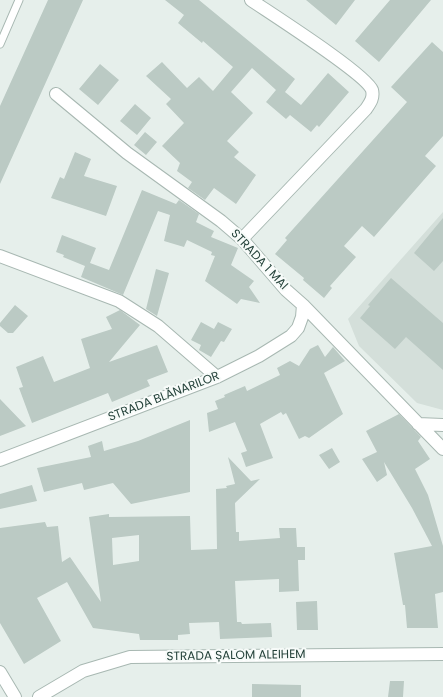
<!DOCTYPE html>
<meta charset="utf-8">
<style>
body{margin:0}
canvas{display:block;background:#e6efeb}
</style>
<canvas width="443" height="697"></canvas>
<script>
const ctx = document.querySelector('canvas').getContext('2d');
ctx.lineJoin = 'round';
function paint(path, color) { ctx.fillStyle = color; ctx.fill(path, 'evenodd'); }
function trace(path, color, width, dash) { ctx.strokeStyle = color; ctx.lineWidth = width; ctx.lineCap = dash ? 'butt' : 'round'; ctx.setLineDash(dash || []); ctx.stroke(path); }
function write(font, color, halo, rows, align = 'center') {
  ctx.font = font + ' Poppins,sans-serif'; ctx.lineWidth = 4; ctx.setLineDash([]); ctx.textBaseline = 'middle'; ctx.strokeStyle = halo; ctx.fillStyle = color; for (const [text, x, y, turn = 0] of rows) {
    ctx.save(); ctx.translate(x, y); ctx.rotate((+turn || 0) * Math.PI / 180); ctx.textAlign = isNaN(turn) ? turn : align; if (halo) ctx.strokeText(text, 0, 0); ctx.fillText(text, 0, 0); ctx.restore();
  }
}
const built = new Path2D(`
 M443,212V410L417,403L359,346L348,319Z`);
const building = new Path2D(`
 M48,0H83L0,184V106Z
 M165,0H199L295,79L285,92L301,105L328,73L349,92L319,127L317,125L311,132L290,115L286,119L266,102L276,90L252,68L231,92L253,113L227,141L239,152L234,157L256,175L236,204L214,188L205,200L188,188L192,182L177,171L180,163L162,146L184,123L166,104L171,99L146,76L162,62L187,88L199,77L213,91L233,67L203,41L202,43L178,23L184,15Z
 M306,0H355L336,25Z
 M390,0H431L379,62L355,41Z
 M432,42L443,52V136L425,156L436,166L374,237L362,226L344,246L356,257L330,286L332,288L324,298L303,280L304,278L275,254L287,240L285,238L407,102L391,87Z
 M100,64L119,80L98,105L79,89Z
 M135,104L151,118L137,135L120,121Z
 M145,132L157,142L146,155L134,145Z
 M75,152L91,159L84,176L117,186L106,216L51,198L60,177L64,179Z
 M142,190L176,204L179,200L199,214L196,222L214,231L211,237L238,248L231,265L254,281L249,287L260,303L241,299L237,304L205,281L215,256L211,255L212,252L187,240L184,247L164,241L170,215L158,211L123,295L81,277L85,266L63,257L64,255L56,252L62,235L96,248L90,263L109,270Z
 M443,218V261L434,271L414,253Z
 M156,269L169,273L157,316L146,309Z
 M391,278L443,323V370L406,337L395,349L360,318L370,306L368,305Z
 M15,305L28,316L13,333H8L0,326V323Z
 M120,310L140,325L109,362L157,345L168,372L147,380L150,386L112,402L108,393L32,423L19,388L23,387L16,367L43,356L54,382L90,368L81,339L112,329L106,317Z
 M201,322L214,329L218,322L232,329L224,342L221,341L211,357L199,350L201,345L191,340Z
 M318,345L325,357L333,347L345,361L324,373L343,414L309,438L305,436L299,439L286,413L283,415L281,412L260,424L273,458L246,467L241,453L247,451L235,422L209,432L207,413L218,409L215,401L225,397L224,395L245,386L247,391L280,375L277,368L290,361L299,366L310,349Z
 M0,399L26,426L0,436Z
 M399,414L421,437L418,441L430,459L415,469L428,495L443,546V592L435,594L438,628H407L405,605H403L394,553L432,546L412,508L384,462L387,475L377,482L362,459L377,452L366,431Z
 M190,420V492L131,504L113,483L84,490L82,483L44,492L37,468L91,457L88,446L102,441L104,451L138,441Z
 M332,448L340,462L329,469L319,455Z
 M228,457L251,481L260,479L235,503L236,532H239V541L280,538L279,528H296L297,547H305V560H298L299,591L279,592V579L235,581L237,622H241L242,624L271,623L272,637L220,639L219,622L189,623L190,634L178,635V640H140L139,634L93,628L67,582L37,598L61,641L24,664L0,623V528L45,522L47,527L58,526L62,562L70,557L101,602L89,517L109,514V517L190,516L191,550L217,549L216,489L227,488L226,486L235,484ZM139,535V561L113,565L112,538Z
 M32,485L37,501L0,509V494Z
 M317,601L318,630H297L296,602Z
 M390,681H404L403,697H388Z
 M252,684L301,685V697H252Z`);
const service = new Path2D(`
 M0,44L19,0`);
const minor = new Path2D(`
 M56,94L127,153L221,221L242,239L286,290L303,305L443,449
 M242,239L366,109C370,103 374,98 372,90C366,74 270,13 251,0
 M0,256L119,301L158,326L217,377
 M418,424L443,425
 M0,460L217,377L259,356L291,336L298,328L302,317L303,305
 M39,697L83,671L130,657L443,654`);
const tertiary = new Path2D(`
 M0,672L15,697`);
const streetNames = [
 ["STRADA 1 MAI",259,260,47],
 ["STRADA BLĂNARILOR",164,397,-21],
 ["STRADA ȘALOM ALEIHEM",236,656,-1]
];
paint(built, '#d4dfda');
paint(building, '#bbcac4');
trace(service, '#a8b8b2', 9);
trace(minor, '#a8b8b2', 14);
trace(tertiary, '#a8b8b2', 14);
trace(service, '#fff', 7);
trace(minor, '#fff', 12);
trace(tertiary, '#fff', 12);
write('12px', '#24423a', '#f7fbf9', streetNames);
</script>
